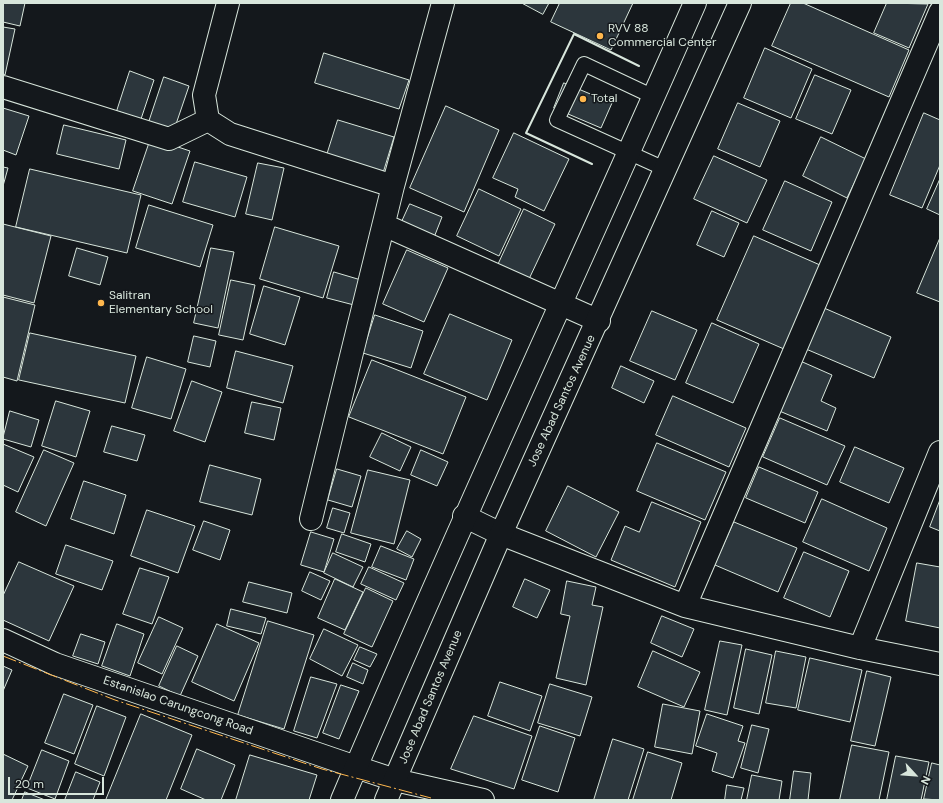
<!DOCTYPE html>
<style>
body{margin:0}
#map{position:relative;width:943px;height:803px;overflow:hidden;background:#14181c;font-family:"DM Sans",sans-serif}
canvas{display:block}
.frame{position:absolute;inset:0;border:4px solid #d8e6dc;pointer-events:none}
.north{position:absolute;left:895px;top:755px;width:40px;height:40px;-webkit-text-stroke:3px #14181c;paint-order:stroke;rotate:116deg;font-size:11px;font-weight:700;line-height:16px;text-align:center;color:#d8e6dc}
.north::after{content:'';display:block;margin:auto;width:14px;height:18px;background:#d8e6dc;clip-path:polygon(50% 0,100% 100%,50% 72%,0 100%)}
.scale{position:absolute;left:8px;top:777px;width:96px;height:18px;box-sizing:border-box;border:2px solid #d8e6dc;border-top:0;padding-left:5px;font-size:12px;line-height:14px;white-space:nowrap;color:#d8e6dc;-webkit-text-stroke:3px #14181c;paint-order:stroke}
</style>
<div id="map">
<canvas width="943" height="803"></canvas>
<div class="frame"></div>
<div class="north">N</div>
<div class="scale">20 m</div>
</div>
<script>
const ctx = document.querySelector('canvas').getContext('2d');
ctx.lineJoin = 'round';
function paint(path, color) { ctx.fillStyle = color; ctx.fill(path, 'evenodd'); }
function trace(path, color, width, dash) { ctx.strokeStyle = color; ctx.lineWidth = width; ctx.lineCap = dash ? 'butt' : 'round'; ctx.setLineDash(dash || []); ctx.stroke(path); }
function write(font, color, halo, rows, align = 'center') {
  ctx.font = font + ' "DM Sans",sans-serif'; ctx.lineWidth = 3; ctx.setLineDash([]); ctx.textBaseline = 'middle'; ctx.strokeStyle = halo; ctx.fillStyle = color; for (const [text, x, y, turn = 0] of rows) {
    ctx.save(); ctx.translate(x, y); ctx.rotate((+turn || 0) * Math.PI / 180); ctx.textAlign = isNaN(turn) ? turn : align; if (halo) ctx.strokeText(text, 0, 0); ctx.fillText(text, 0, 0); ctx.restore();
  }
}
const building = new Path2D(`
 M3,3H25L20,26L3,22Z
 M522,3H549L543,14Z
 M560,3H633L611,50L551,22Z
 M791,3H803L909,50L889,97L772,46Z
 M887,3L928,4L909,48L874,33Z
 M3,27L15,29L5,75L3,74Z
 M765,48L812,69L791,118L744,98Z
 M324,53L409,80L399,109L315,83Z
 M130,71L154,80L141,119L117,111Z
 M815,75L851,90L832,134L796,119Z
 M164,77L189,86L174,130L149,122Z
 M564,83L612,103L601,128L554,108Z
 M738,103L780,121L760,167L718,149Z
 M446,106L499,130L464,212L410,188Z
 M3,108L29,116L16,155L3,150Z
 M924,113L940,120V165L922,208L890,195Z
 M338,120L394,137L383,173L327,155Z
 M64,125L126,140L119,169L57,154Z
 M514,133L569,159L544,211L515,197L518,189L493,178Z
 M821,137L866,159L847,198L803,176Z
 M151,138L190,151L172,204L133,191Z
 M714,156L767,180L747,223L694,199Z
 M195,162L247,177L235,217L183,202Z
 M258,163L284,168L272,220L246,214Z
 M3,167L8,168L3,186Z
 M30,169L141,195L127,253L16,227Z
 M940,179V215L927,209Z
 M785,181L832,202L811,251L763,230Z
 M479,189L521,209L499,256L457,236Z
 M410,204L442,217L433,240L400,226Z
 M149,205L213,225L200,267L136,248Z
 M524,209L555,224L529,279L498,265Z
 M712,211L739,223L724,257L697,245Z
 M3,224L51,236L34,303L3,295Z
 M275,227L339,246L323,298L260,279Z
 M754,236L820,265L784,349L717,320Z
 M940,238V302L917,293Z
 M77,248L108,257L100,285L69,276Z
 M211,248L234,252L218,328L194,323Z
 M407,250L448,268L424,322L383,304Z
 M334,272L361,280L354,305L327,298Z
 M231,280L255,285L243,340L219,335Z
 M264,286L300,297L285,345L250,334Z
 M3,297L35,305L17,381L3,377Z
 M824,308L891,337L874,378L806,349Z
 M652,311L697,330L675,380L630,361Z
 M450,314L512,340L487,400L424,374Z
 M375,315L423,331L411,368L363,353Z
 M712,323L759,344L733,403L686,383Z
 M30,333L136,356L125,403L19,380Z
 M194,336L216,341L210,367L188,362Z
 M236,351L293,366L283,403L227,388Z
 M147,357L186,369L171,419L132,408Z
 M372,360L466,397L443,454L349,417Z
 M798,360L832,375L821,401L836,408L827,431L777,410Z
 M621,366L654,381L644,403L612,388Z
 M192,381L222,392L205,442L174,431Z
 M673,396L746,428L729,467L656,435Z
 M56,401L90,411L76,457L42,446Z
 M252,402L281,408L274,440L245,433Z
 M10,411L39,420L31,447L3,439Z
 M780,418L845,446L827,485L763,457Z
 M112,426L145,435L137,461L104,452Z
 M382,433L411,447L400,471L370,457Z
 M657,443L726,472L705,520L637,491Z
 M3,444L34,457L18,492L3,485Z
 M855,447L904,468L889,503L840,482Z
 M44,450L74,463L46,526L16,512Z
 M421,450L448,462L437,486L411,475Z
 M210,465L261,479L252,515L200,502Z
 M759,467L818,492L805,523L746,498Z
 M337,469L361,476L352,507L328,500Z
 M368,470L410,480L394,544L351,533Z
 M84,481L126,495L114,534L71,519Z
 M568,486L619,512L596,557L546,531Z
 M822,499L887,528L869,571L803,542Z
 M940,500V531L930,527Z
 M652,502L701,522L675,587L611,560L625,526L639,532Z
 M333,508L350,513L344,533L327,528Z
 M147,510L195,526L178,573L131,556Z
 M204,521L230,530L220,560L193,550Z
 M734,522L797,548L778,592L715,565Z
 M407,531L421,539L412,557L397,549Z
 M311,532L334,539L324,572L301,565Z
 M342,534L371,544L365,562L336,552Z
 M66,545L113,561L102,590L56,574Z
 M381,546L414,559L406,580L372,567Z
 M804,552L849,571L830,617L784,598Z
 M333,553L363,567L353,587L324,573Z
 M19,562L74,586L49,641L3,620V596Z
 M917,563L940,567V628L906,621Z
 M369,567L404,583L396,600L361,584Z
 M140,568L169,577L152,624L123,614Z
 M310,572L330,581L321,600L302,591Z
 M335,579L363,592L345,630L318,618Z
 M525,579L550,590L537,618L513,607Z
 M567,581L596,587L592,605L603,607L586,685L556,678L570,616L561,614Z
 M249,582L292,593L287,613L243,602Z
 M366,588L393,601L372,647L344,634Z
 M231,609L266,618L261,634L227,626Z
 M662,616L694,629L682,657L651,643Z
 M159,617L183,628L162,674L138,663Z
 M268,621L314,635L284,729L238,715Z
 M117,624L144,634L130,676L102,666Z
 M217,624L259,643L234,701L192,682Z
 M324,629L358,645L342,676L310,659Z
 M81,634L105,642L98,664L73,656Z
 M720,641L742,645L727,715L705,710Z
 M177,646L198,656L180,696L159,686Z
 M360,647L377,654L370,667L354,660Z
 M746,649L772,655L759,714L734,708Z
 M653,651L700,672L684,707L638,687Z
 M776,651L806,657L796,708L766,703Z
 M810,658L862,670L850,722L798,710Z
 M353,663L368,670L363,684L347,677Z
 M3,666L12,670L3,691Z
 M867,671L891,677L875,746L851,741Z
 M311,677L337,684L317,738L294,731Z
 M500,682L542,696L530,731L488,716Z
 M550,684L592,697L580,736L538,723Z
 M341,685L359,691L339,739L323,733Z
 M64,694L93,705L74,754L45,743Z
 M663,704L700,711L692,754L655,747Z
 M97,706L126,717L104,776L75,764Z
 M141,714L192,735L166,800H106Z
 M707,714L743,726L738,741L745,743L733,778L712,771L717,753L696,746Z
 M474,716L532,736L514,789L451,769Z
 M752,725L769,729L758,773L741,768Z
 M540,726L575,738L558,792L522,780Z
 M613,739L644,749L628,800H594Z
 M852,745L889,752L879,800H840Z
 M197,749L235,765L221,800H206L181,789Z
 M42,750L69,761L55,799L27,788Z
 M648,752L682,763L671,800H633Z
 M3,754L28,766L12,800H3Z
 M250,755L317,775L309,800H236Z
 M896,756L929,762L921,800H887Z
 M932,763L940,765V800L924,799Z
 M794,771L811,773L808,800H790Z
 M76,772L100,782L93,800H65Z
 M752,775L782,781L779,800H747Z
 M727,785L744,788L741,800H725Z
 M25,792L45,800H22Z`);
const service = new Path2D(`
 M654,97L584,64L557,120L665,169`);
const minor = new Path2D(`
 M228,3L204,95L208,120L230,134L393,186
 M3,87L169,139L208,120
 M384,225L599,321
 M464,516L501,534L685,606L860,648L940,664
 M311,519L393,186L443,3
 M685,606L940,12
 M860,648L940,452`);
const tertiary = new Path2D(`
 M3,640L55,664L356,767L395,780L483,800`);
const secondary = new Path2D(`
 M342,800C455,533 578,269 695,3
 M386,800L501,534L740,3`);
const wall = new Path2D(`
 M592,164L526,133L574,34L639,66`);
const power = new Path2D(`
 M3,656L115,700L322,769L431,798`);
const markers = [
 [600,36,4,"#ffb74d"],
 [583,99,4,"#ffb74d"],
 [101,303,4,"#ffb74d"]
];
const poiNames = [
 ["RVV 88",608,29],
 ["Commercial Center",608,43],
 ["Total",591,99],
 ["Salitran",109,296],
 ["Elementary School",109,310]
];
const streetNames = [
 ["Jose Abad Santos Avenue",562,401,-65],
 ["Jose Abad Santos Avenue",431,697,-67],
 ["Estanislao Carungcong Road",178,706,19]
];
paint(building, '#2c363c');
trace(building, '#d8e6dc', 1);
trace(service, '#d8e6dc', 16);
trace(minor, '#d8e6dc', 24);
trace(tertiary, '#d8e6dc', 24);
trace(secondary, '#d8e6dc', 24);
trace(service, '#14181c', 14);
trace(minor, '#14181c', 22);
trace(tertiary, '#14181c', 22);
trace(secondary, '#14181c', 22);
trace(wall, '#d8e6dc', 2);
trace(power, '#ffb74d', 1, [14, 3, 2, 3]);
for (const [x, y, r, color] of markers) { const dot = new Path2D(); dot.arc(x, y, r, 0, 2 * Math.PI); ctx.fillStyle = color; ctx.fill(dot); trace(dot, '#14181c', 1.5); }
write('12px', '#d8e6dc', '#14181c', poiNames, 'left');
write('12px', '#d8e6dc', '#14181c', streetNames);
</script>
